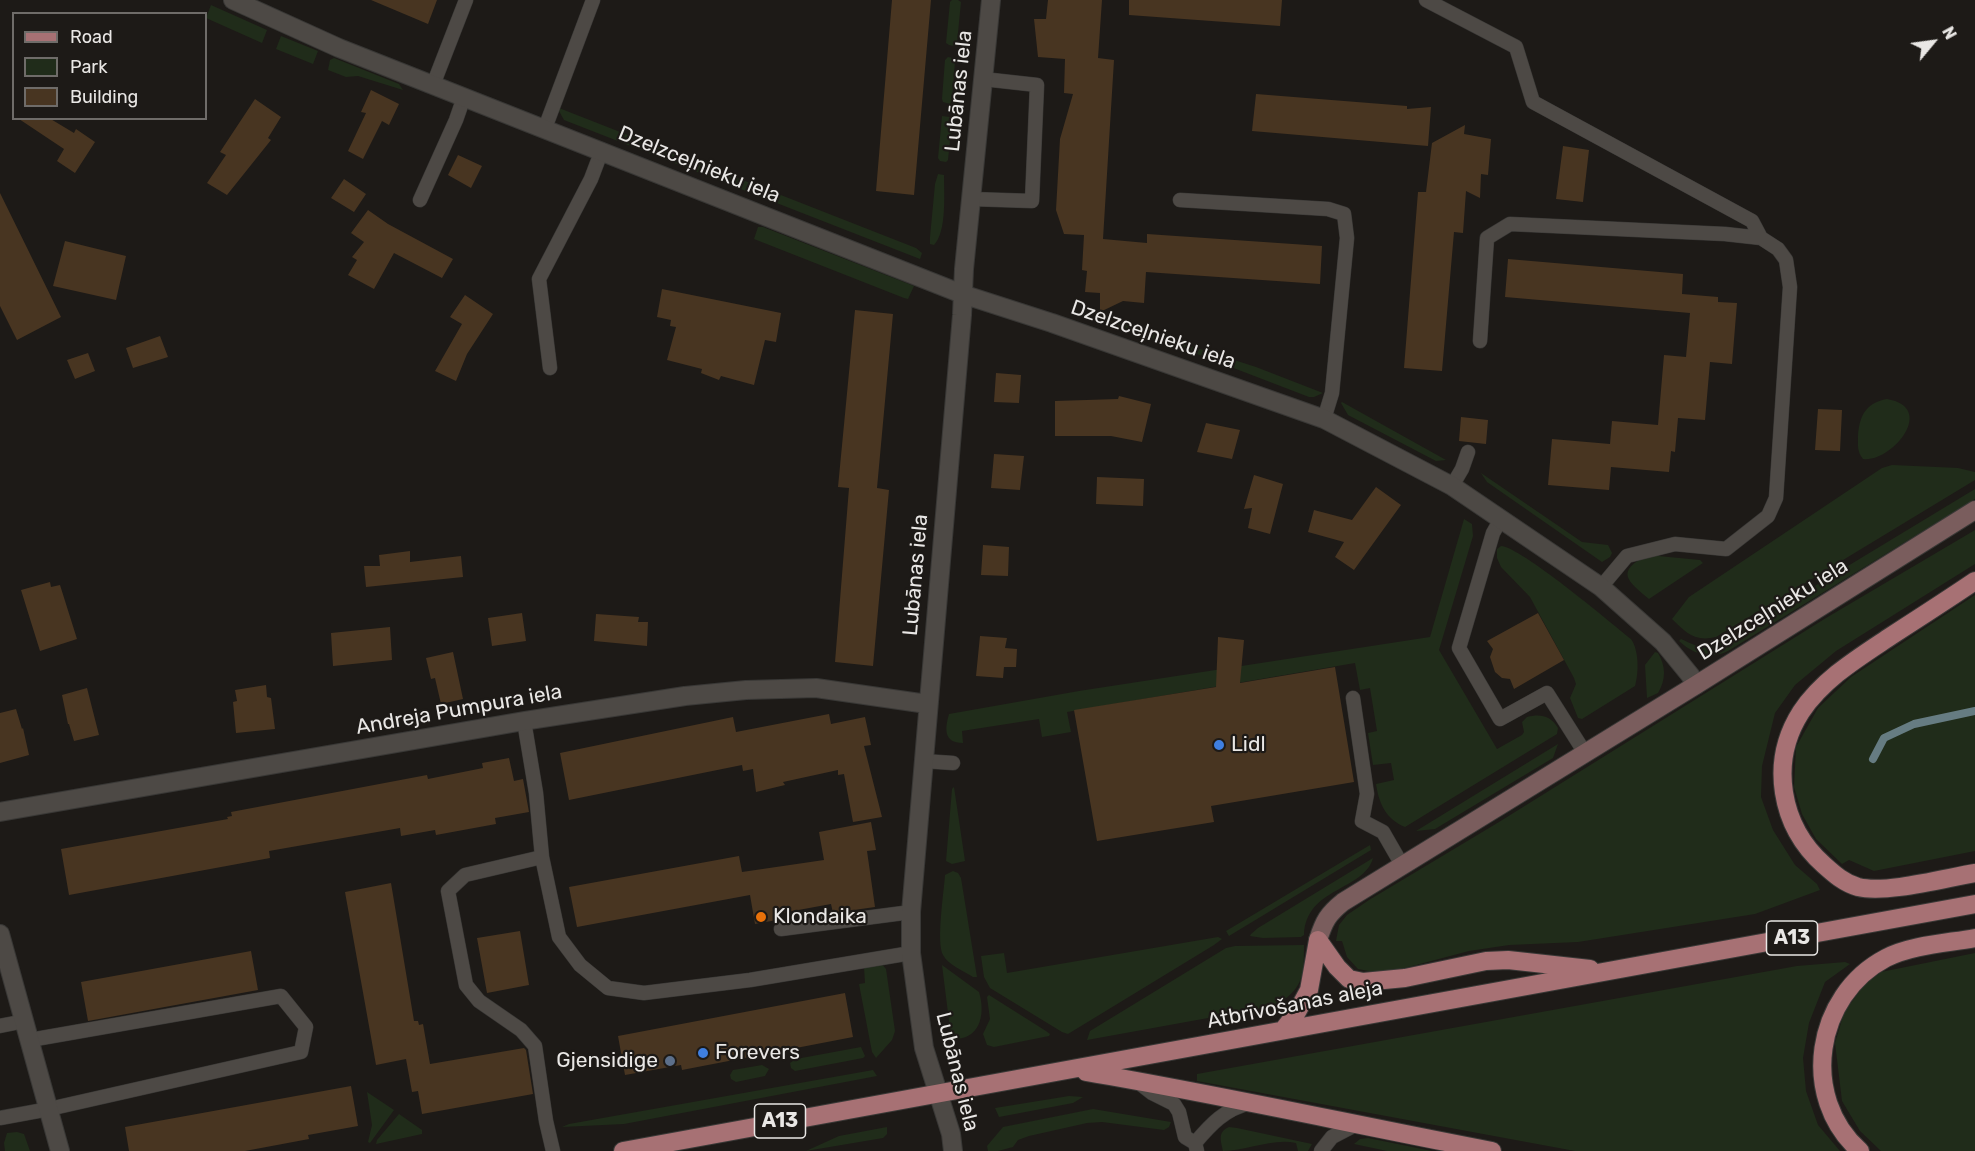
<!DOCTYPE html>
<meta charset="utf-8">
<style>
body{margin:0}
#map{position:relative;width:1975px;height:1151px;overflow:hidden;background:#1d1a17;font-family:Rubik,sans-serif}
canvas{display:block}
.legend{position:absolute;left:12px;top:12px;width:195px;height:108px;box-sizing:border-box;background:#1d1a17;border:2px solid #6f6c69;margin:0;padding:8px 10px;list-style:none;font-size:18px;color:#e9e7e5}
.legend li{display:flex;align-items:center;gap:12px;height:30px}
.legend b{width:30px;border:2px solid #6f6c69}
.north{position:absolute;left:1903px;top:12px;width:60px;height:60px;-webkit-text-stroke:4px #1d1a17;paint-order:stroke;rotate:61deg;font-size:16px;font-weight:700;line-height:24px;text-align:center;color:#e9e7e5}
.north::after{content:'';display:block;margin:auto;width:21px;height:27px;background:#e9e7e5;clip-path:polygon(50% 0,100% 100%,50% 72%,0 100%)}
</style>
<div id="map">
<canvas width="1975" height="1151"></canvas>
<ul class="legend">
<li><b style="height:8px;background:#a77174"></b>Road</li>
<li><b style="height:16px;background:#202c1a"></b>Park</li>
<li><b style="height:16px;background:#483521"></b>Building</li>
</ul>
<div class="north">N</div>
</div>
<script>
const ctx = document.querySelector('canvas').getContext('2d');
ctx.lineJoin = 'round';
function paint(path, color) { ctx.fillStyle = color; ctx.fill(path, 'evenodd'); }
function trace(path, color, width, dash) { ctx.strokeStyle = color; ctx.lineWidth = width; ctx.lineCap = dash ? 'butt' : 'round'; ctx.setLineDash(dash || []); ctx.stroke(path); }
function write(font, color, halo, rows, align = 'center') {
  ctx.font = font + ' Rubik,sans-serif'; ctx.lineWidth = 4.5; ctx.setLineDash([]); ctx.textBaseline = 'middle'; ctx.strokeStyle = halo; ctx.fillStyle = color; for (const [text, x, y, turn = 0] of rows) {
    ctx.save(); ctx.translate(x, y); ctx.rotate((+turn || 0) * Math.PI / 180); ctx.textAlign = isNaN(turn) ? turn : align; if (halo) ctx.strokeText(text, 0, 0); ctx.fillText(text, 0, 0); ctx.restore();
  }
}
const green = new Path2D(`
 M952,0H958L961,2L957,43L954,46L949,45L946,43L950,2Z
 M211,5L267,30L262,43L206,18Z
 M281,36L318,51L313,64L276,49Z
 M948,57L953,58L955,61L952,100L950,104L943,102L942,99L945,60Z
 M334,58L399,84L403,90L358,76L346,77L328,70L330,60Z
 M559,108L916,248L922,253L920,259L564,120L559,111Z
 M942,116L950,117L952,120L948,160L946,162L940,161L938,158Z
 M938,174L944,175C944,193 947,232 934,245L930,244V237L935,184Z
 M758,227H763L914,286L908,299L904,298L754,239Z
 M1100,317L1256,367L1323,393L1314,397H1309L1171,344L1099,322Z
 M1887,399C1938,408 1891,463 1863,459C1857,452 1858,445 1858,437C1859,417 1865,403 1887,399Z
 M1342,402L1446,460L1436,461L1348,415L1341,403Z
 M1892,465L1958,468L1975,472V480L1716,637C1695,642 1686,633 1672,619L1689,597L1882,468Z
 M1481,473L1582,542L1608,545L1612,553L1610,557L1602,562L1487,482Z
 M1975,489V499L1728,651C1710,660 1693,654 1679,641L1681,639C1701,648 1703,651 1724,641Z
 M1464,519L1472,524L1473,536L1439,650L1497,749L1522,735L1524,732L1522,722L1527,717C1540,714 1550,715 1558,728L1557,734L1405,827C1386,819 1379,804 1376,784L1394,780L1391,763L1373,765L1368,733L1377,731L1370,688L1360,690L1355,663L1067,712L1071,732L1042,737L1039,719L962,731L963,743C943,743 945,728 949,714L1079,691L1430,637Z
 M1975,530V564L1836,651L1795,685L1775,713L1762,766L1761,797L1773,830L1795,865L1817,884L1820,890L1755,914L1578,942L1509,945L1469,951L1401,969L1374,972L1358,969L1347,957L1342,941H1336L1339,925L1347,915L1369,900L1499,822L1826,618Z
 M1501,546C1521,547 1610,622 1631,639C1639,650 1639,673 1635,686L1582,719L1578,718L1570,698L1576,684L1574,678L1530,597L1501,567L1497,558V549Z
 M1648,555L1700,560L1703,563L1649,599C1628,581 1614,572 1648,555Z
 M1975,595V851L1874,871L1849,860L1842,864L1816,839L1802,814L1794,787L1796,747L1818,708L1851,677Z
 M1655,652L1658,653C1666,666 1666,680 1658,693L1647,698L1645,665Z
 M1558,744L1553,758L1435,829L1416,831Z
 M954,787L965,861L952,864L946,861L952,789Z
 M1370,845L1371,850L1229,936L1226,931Z
 M1373,858C1364,891 1306,887 1304,935L1301,937L1263,938L1250,936L1251,934L1258,928Z
 M953,871L958,873L961,878L977,977H973C964,971 948,965 943,955C936,942 944,891 945,875Z
 M1218,937L1222,939L1214,945L1068,1034L1062,1032L990,988L984,977L981,956L1004,953L1007,973Z
 M1304,945C1304,976 1303,990 1274,1006L1087,1040L1090,1031L1226,948L1235,946Z
 M1975,953V1151H1881L1860,1131L1842,1101L1835,1043L1844,1013L1864,985L1881,972Z
 M1845,962L1850,964L1825,982L1809,1023L1803,1058L1806,1091L1818,1125L1840,1151H1575L1197,1081V1074L1797,966Z
 M881,963L886,969L895,1031L892,1040L876,1058L872,1052L859,984L865,983L864,967Z
 M942,965L979,992C985,1011 982,1037 957,1039L950,1029Z
 M989,995L1046,1031L1050,1034L1049,1036L994,1047L987,1045L983,1034L990,1019L987,997Z
 M861,1047L865,1056L863,1058L795,1071L791,1068L790,1063L796,1059Z
 M762,1065L769,1069L765,1076L736,1082L731,1079L730,1075L733,1070Z
 M873,1070L877,1076L624,1124L562,1127L569,1124Z
 M367,1092L394,1110L370,1143L368,1142L372,1125Z
 M1069,1096L1083,1097L1073,1103L999,1117L995,1108Z
 M1093,1109L1171,1122L1169,1127L1164,1130L1102,1122L1087,1123L1029,1136L1018,1140L1013,1147L998,1151H988L987,1146L1003,1127Z
 M399,1114L422,1130V1134L376,1144L377,1140Z
 M887,1127V1134L883,1138L806,1151L839,1136Z
 M1229,1127L1237,1128L1312,1144L1308,1151H1298L1296,1143C1272,1138 1247,1151 1223,1151C1221,1141 1217,1132 1229,1127Z
 M17,1132L24,1134L30,1151H5L4,1143L7,1133Z
 M1368,1138L1432,1151H1387L1354,1144L1360,1139Z`);
const stream = new Path2D(`
 M1873,759L1884,738L1914,724L1975,711`);
const building = new Path2D(`
 M371,0H437L428,24Z
 M892,0H931L914,195L876,191Z
 M1048,0H1102L1098,58L1114,60L1103,239L1147,243V234L1322,246L1320,284L1146,272L1144,303L1123,301L1100,312V293L1085,292L1087,271L1082,270L1084,235L1064,234L1056,210L1060,139L1073,94L1064,93L1065,59L1038,57L1034,19H1046Z
 M1129,0H1282L1280,26L1129,15Z
 M371,90L399,104L389,125L382,121L363,159L348,151L366,113L361,112Z
 M1256,94L1407,106V109L1431,107L1428,146L1252,131Z
 M255,99L281,117L268,138L271,140L227,195L207,183L226,155L220,152Z
 M49,118L74,133L76,129L95,142L75,173L57,161L64,149L19,119Z
 M1465,125L1464,134L1491,139L1488,175L1481,174L1480,198L1466,191L1463,233L1454,232L1442,371L1404,368L1418,192H1426L1432,143Z
 M1563,146L1589,150L1583,202L1556,199Z
 M458,155L482,166L471,188L448,175Z
 M344,179L366,194L354,212L331,198Z
 M0,193L61,317L17,340L0,306Z
 M368,210L388,224L453,259L442,278L394,253L374,289L348,275L357,260L352,257L364,242L351,233Z
 M65,241L126,256L116,300L53,286Z
 M1508,259L1683,274L1682,294L1718,297V302L1737,303L1732,364L1710,362L1705,420L1678,418L1675,452L1671,451L1669,472L1611,467L1609,490L1548,485L1552,439L1610,444L1612,421L1658,425L1664,355L1686,357L1690,313L1505,297Z
 M662,289L781,313L776,342L765,340L754,385L721,376L719,380L701,373L702,369L667,360L676,327L670,326L671,320L657,317Z
 M465,295L493,314L467,354L456,381L435,371L462,324L450,317Z
 M855,310L893,314L877,488L889,490L873,666L835,662L849,488L838,487Z
 M160,336L168,357L133,368L126,348Z
 M88,353L95,371L75,379L67,360Z
 M996,373L1021,375L1019,403L994,402Z
 M1119,396L1151,404L1142,442L1111,436H1055V401L1118,399Z
 M1818,409L1842,410L1840,451L1815,450Z
 M1461,417L1488,420L1486,444L1459,441Z
 M1206,423L1240,430L1232,459L1197,452Z
 M994,454L1024,456L1020,490L991,488Z
 M1254,475L1283,484L1270,534L1248,528L1252,508L1244,509Z
 M1097,477L1144,479L1143,506L1096,504Z
 M1376,487L1401,505L1354,570L1335,557L1344,542L1308,532L1314,510L1352,520Z
 M983,545L1009,547L1008,576L981,575Z
 M410,551V562L461,556L463,577L366,587L364,566H380L379,555Z
 M50,582L51,587L60,585L77,639L40,651L21,590Z
 M522,613L526,641L492,646L488,618Z
 M1538,613L1564,660L1514,689L1510,679L1502,678L1495,672L1490,657L1493,649L1487,641Z
 M596,614L639,617L638,622H648L647,646L594,641Z
 M390,627L392,660L333,666L331,633Z
 M980,636L1007,638L1005,648L1017,649L1016,667H1004L1003,678L976,676Z
 M1218,637L1244,640L1240,683L1335,667L1354,782L1211,806L1214,822L1097,841L1074,710L1216,687Z
 M453,652L463,699L441,704L435,678L431,679L426,658Z
 M266,685L267,697L271,698L275,729L236,733L233,702L237,701L235,690Z
 M87,688L99,735L74,741L69,724H68L62,695Z
 M16,709L22,729L23,728L29,755L0,763V713Z
 M829,714L831,724L865,717L871,745L864,746L882,817L853,822L844,774L838,775V770L783,782L785,785L756,792L753,769L743,771L742,765L569,800L560,753L733,717L736,732Z
 M509,758L514,781L523,779L529,812L495,818L496,824L436,835L435,830L401,836L400,828L269,851L270,858L69,895L61,849L228,819L227,817L232,816L231,812L427,775L428,779L483,768L482,763Z
 M871,822L876,850L867,851L875,907L833,913L831,904L782,913L777,920L755,924L750,895L577,927L569,887L739,856L742,872L824,860L819,832Z
 M391,883L414,1021H418L419,1025L423,1024L430,1064L524,1048L526,1050L533,1094L422,1114L418,1091L412,1092L406,1059L376,1065L345,892Z
 M520,931L529,985L487,993L477,938Z
 M251,951L258,990L88,1021L81,982Z
 M845,993L853,1037L682,1070L681,1065L625,1075L618,1036Z
 M351,1086L358,1126L308,1135L309,1139L245,1151H129L125,1127Z`);
const service = new Path2D(`
 M1426,0L1516,47L1533,102L1752,221L1761,238
 M433,85L466,0
 M545,128L593,0
 M971,199L1032,201L1037,85L983,79
 M420,200L456,120L464,97
 M1180,200L1328,209L1344,214L1347,238L1332,393L1324,419
 M1480,341L1487,238L1510,224L1725,234L1761,238L1778,249L1786,260L1790,287L1776,498L1768,516L1726,549L1675,544L1627,556L1601,587
 M550,368L539,279L591,179L602,150
 M1452,486L1462,469L1468,452
 M1501,519L1493,533L1459,648L1500,719L1547,693L1585,753
 M1353,698L1367,794L1362,821L1383,832L1402,865
 M524,721L536,793L542,857L559,937L580,965L608,988L644,993L750,980L911,953
 M923,761L953,763
 M542,857L465,875L448,891L466,985L479,1001L521,1030L535,1046L546,1121L553,1151
 M781,929L911,912
 M0,1026L25,1021
 M1138,1082L1152,1093L1174,1104L1179,1112L1185,1137L1195,1143L1197,1151
 M0,1118L49,1109L301,1052L306,1027L281,996L30,1040
 M1195,1143C1211,1124 1225,1109 1250,1103
 M1321,1151L1332,1137L1355,1125`);
const minor = new Path2D(`
 M233,0L339,48L962,294L1052,323L1324,419L1452,486L1601,587L1663,642L1690,675L1696,685
 M0,812L524,721L685,696L746,690L816,688L927,704
 M0,934L60,1151
 M953,1151L951,1134L924,1048L911,953V912L962,315L964,269L991,0`);
const secondary = new Path2D(`
 M1318,940C1324,921 1328,914 1343,902L1696,685L1975,510`);
const primary = new Path2D(`
 M1975,581C1947,600 1919,618 1891,636C1858,658 1823,679 1801,712C1769,762 1780,826 1824,865C1834,874 1844,883 1858,887C1886,894 1945,878 1975,873
 M1318,940L1337,967L1349,979L1363,982L1405,978L1486,961L1508,960L1590,969
 M1284,1029L1297,1012L1309,990L1318,940
 M1086,1072C1222,1095 1356,1125 1492,1151
 M623,1151L1975,904
 M1860,1151C1799,1097 1815,995 1886,958C1911,945 1948,943 1975,938`);
const markers = [
 [1219,745,6,"#3f7fe0"],
 [761,917,6,"#e8710a"],
 [703,1053,6,"#3f7fe0"],
 [670,1061,6,"#5c6f8a"]
];
const shields = [
 [1792,938,51],
 [780,1121,51]
];
const shieldNames = [
 ["A13",1792,938],
 ["A13",780,1121]
];
const streetNames = [
 ["Lubānas iela",959,91,-84],
 ["Dzelzceļnieku iela",699,165,22],
 ["Dzelzceļnieku iela",1153,335,19],
 ["Lubānas iela",916,575,-85],
 ["Dzelzceļnieku iela",1773,610,-32],
 ["Andreja Pumpura iela",459,710,-10],
 ["Atbrīvošanas aleja",1295,1005,-11],
 ["Lubānas iela",957,1072,76]
];
const poiNames = [
 ["Lidl",1231,745],
 ["Klondaika",773,917],
 ["Forevers",715,1053],
 ["Gjensidige",658,1061,"right"]
];
paint(green, '#202c1a');
trace(stream, '#667c82', 8);
paint(building, '#483521');
trace(service, '#393836', 15);
trace(minor, '#393836', 20);
trace(secondary, '#393836', 20);
trace(primary, '#393836', 20);
trace(service, '#4d4945', 14);
trace(minor, '#4d4945', 18);
trace(secondary, '#7a5d5d', 18);
trace(primary, '#a77174', 18);
for (const [x, y, r, color] of markers) { const dot = new Path2D(); dot.arc(x, y, r, 0, 2 * Math.PI); ctx.fillStyle = color; ctx.fill(dot); trace(dot, '#1d1a17', 2); }
for (const [x, y, w] of shields) { const box = new Path2D(); box.roundRect(x - w / 2, y - 17, w, 34, 4.5); ctx.fillStyle = '#1d1a17'; ctx.fill(box); trace(box, '#e9e7e5', 1.5); }
write('bold 20px', '#e9e7e5', null, shieldNames);
write('21px', '#e9e7e5', '#1d1a17', streetNames);
write('21px', '#e9e7e5', '#1d1a17', poiNames, 'left');
</script>
